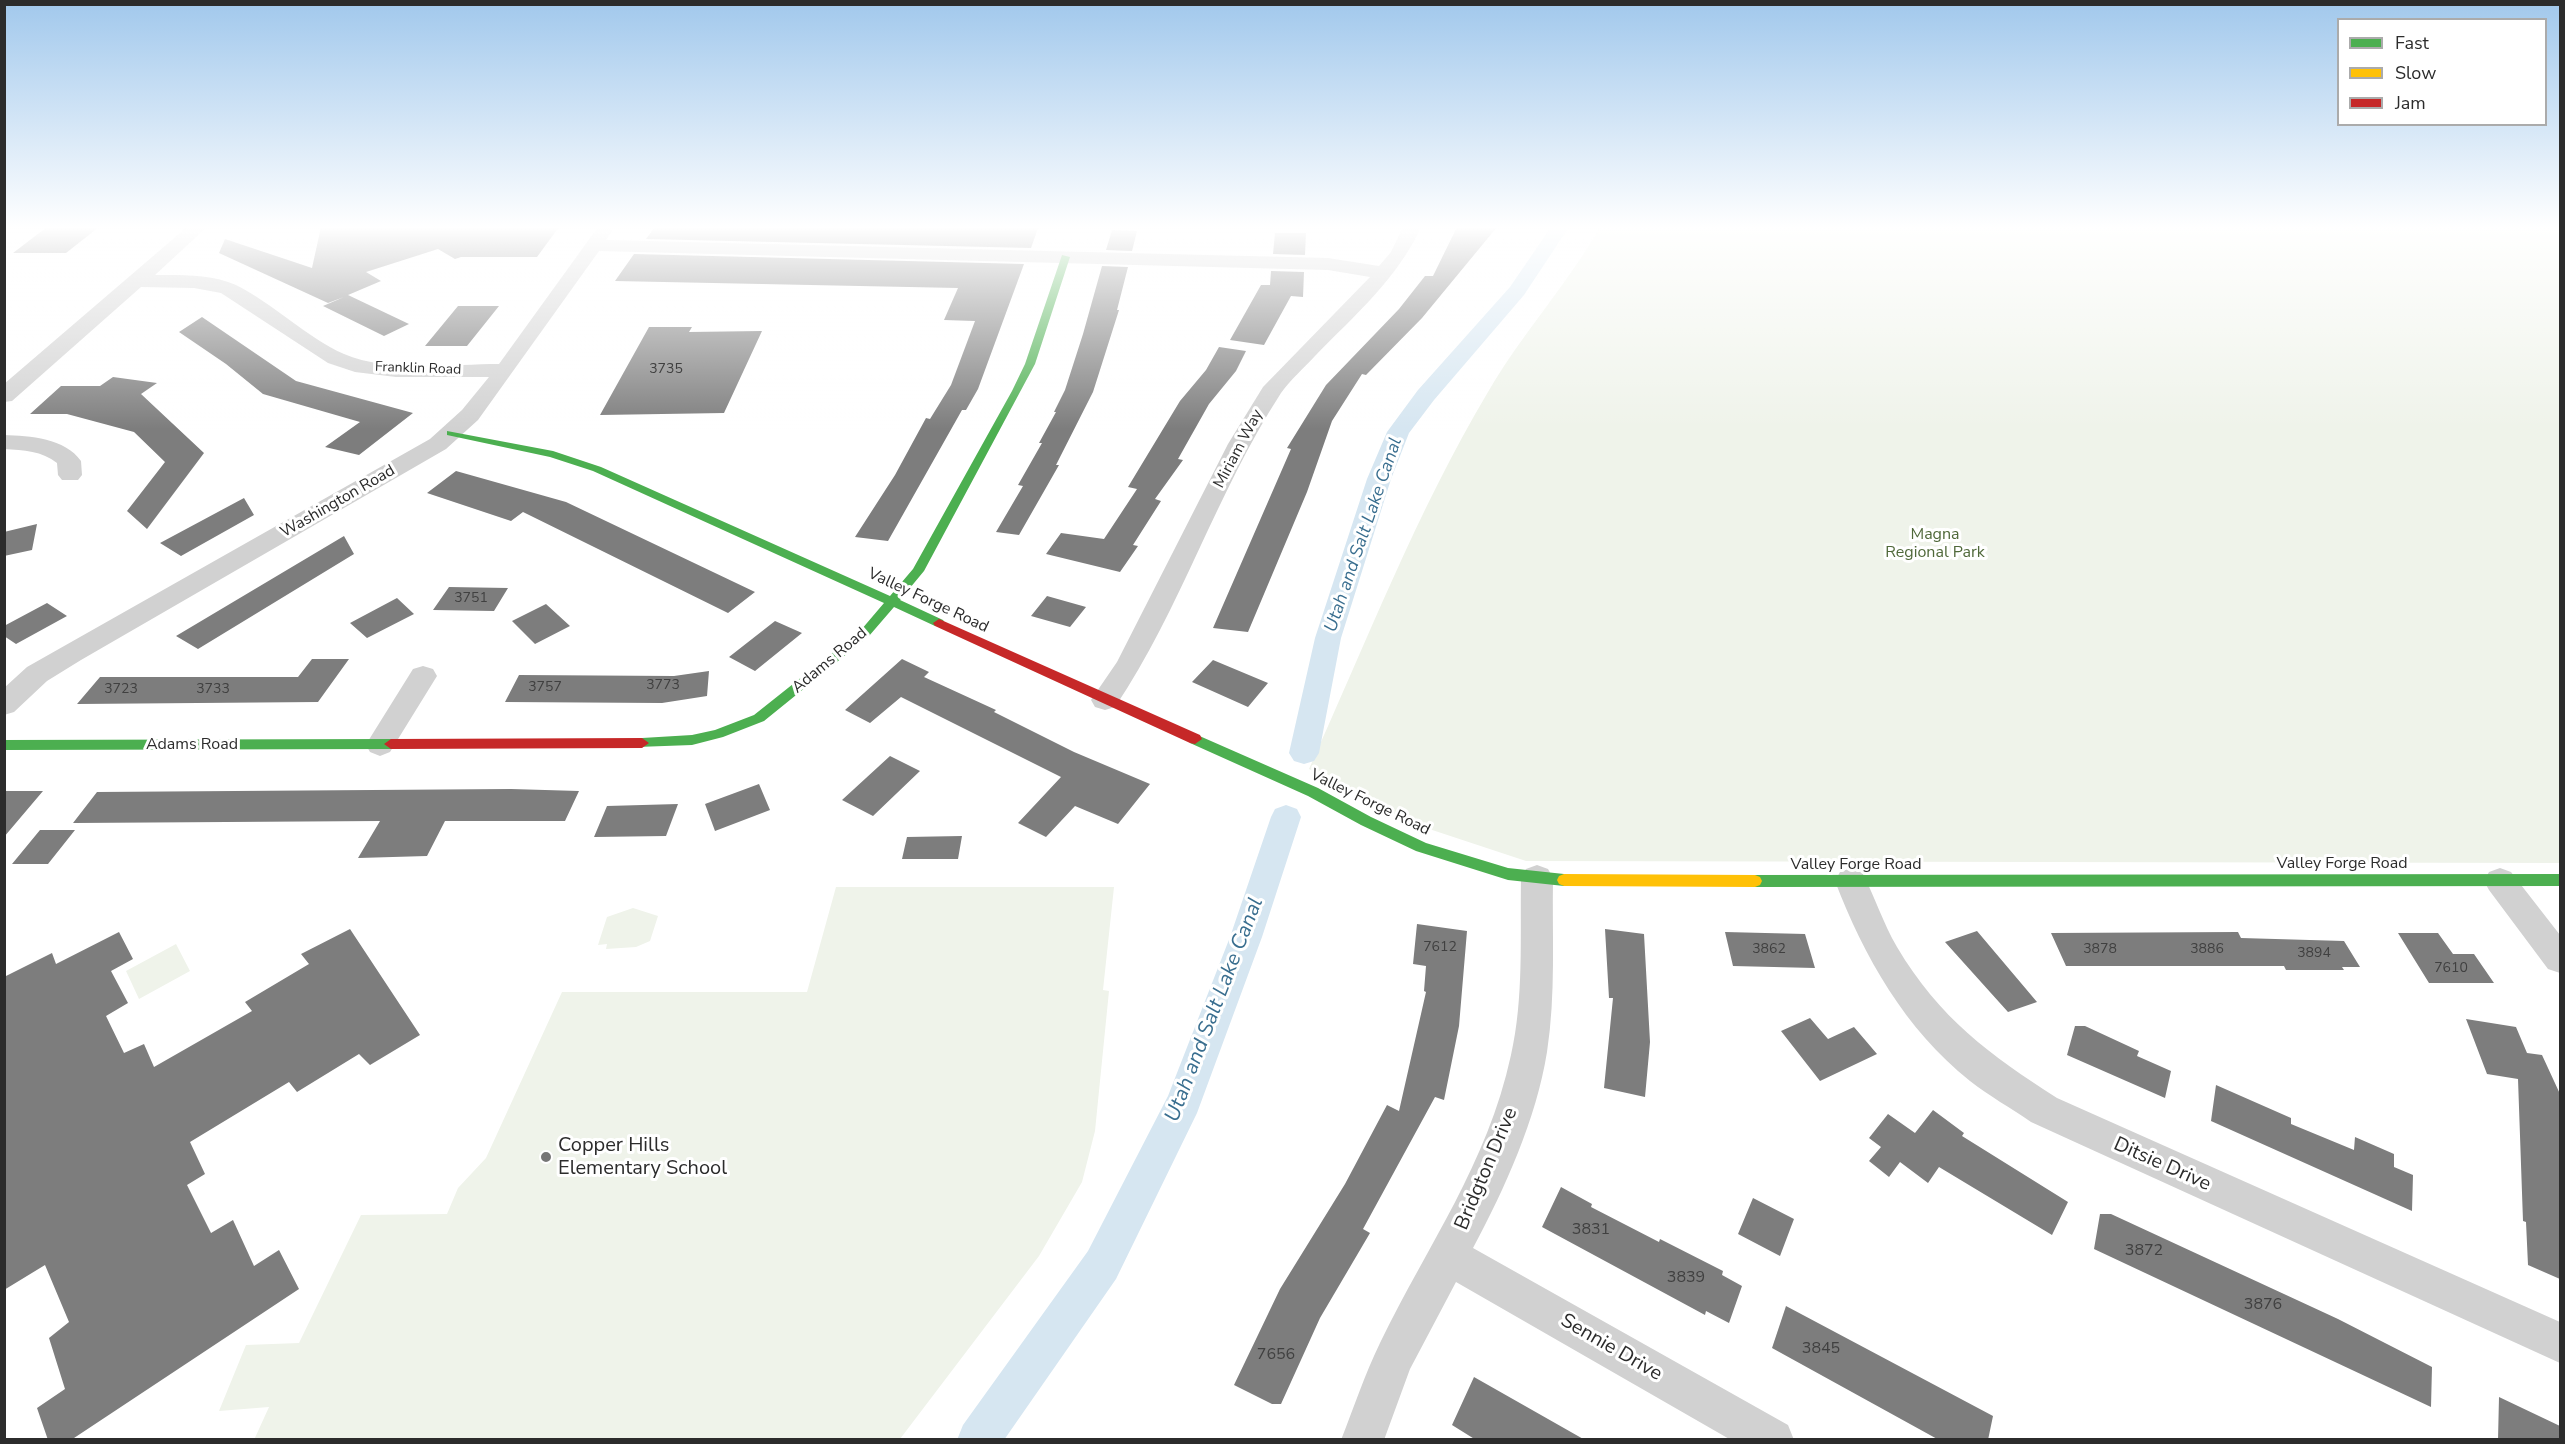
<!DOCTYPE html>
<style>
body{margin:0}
#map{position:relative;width:2565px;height:1444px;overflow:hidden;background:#fff;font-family:"Nunito Sans",sans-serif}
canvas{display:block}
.frame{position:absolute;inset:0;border:6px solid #2c2c2c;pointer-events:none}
.legend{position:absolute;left:2337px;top:18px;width:210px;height:108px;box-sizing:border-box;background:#fff;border:2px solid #ababab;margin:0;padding:8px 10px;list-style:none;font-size:18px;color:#2c2c2c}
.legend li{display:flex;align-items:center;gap:12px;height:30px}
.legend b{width:30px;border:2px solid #ababab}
</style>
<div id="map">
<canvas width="2565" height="1444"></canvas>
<div class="frame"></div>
<ul class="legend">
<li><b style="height:8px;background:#4caf50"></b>Fast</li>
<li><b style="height:8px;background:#ffc107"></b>Slow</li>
<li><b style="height:8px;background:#c62828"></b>Jam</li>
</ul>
</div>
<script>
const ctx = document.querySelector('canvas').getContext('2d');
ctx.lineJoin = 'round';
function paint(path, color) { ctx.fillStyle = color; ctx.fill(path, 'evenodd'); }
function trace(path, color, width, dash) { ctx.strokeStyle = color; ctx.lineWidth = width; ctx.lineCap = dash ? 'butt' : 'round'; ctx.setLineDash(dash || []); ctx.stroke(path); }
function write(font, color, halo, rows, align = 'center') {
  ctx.font = font + ' "Nunito Sans",sans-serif'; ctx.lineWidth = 6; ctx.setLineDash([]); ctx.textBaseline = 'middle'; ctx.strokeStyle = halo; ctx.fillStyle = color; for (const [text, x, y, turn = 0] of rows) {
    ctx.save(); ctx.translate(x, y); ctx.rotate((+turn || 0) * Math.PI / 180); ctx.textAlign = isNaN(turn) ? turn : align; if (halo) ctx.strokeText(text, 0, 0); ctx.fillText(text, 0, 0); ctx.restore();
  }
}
const green = new Path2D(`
 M1600,227H2560V863L1526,861L1408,822L1309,769C1366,643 1417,511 1488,392C1521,335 1567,285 1600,227Z
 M836,887H1114L1103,990L1109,991L1095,1131L1082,1182L1039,1256L900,1439L254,1440L269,1407L219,1411L246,1345L299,1343L361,1215L447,1214L458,1188L486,1158L562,992H807Z
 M633,908L658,916L650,941L636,947L606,949L607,944L598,945L607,917Z
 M176,944L190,971L139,999L126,971Z`);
const canal = new Path2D(`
 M1551,227H1569L1524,295L1434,400L1409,433L1391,479L1341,638L1319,753L1314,761L1304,764L1294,761L1289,753L1315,638L1367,479L1387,432L1418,390L1510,287Z
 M1286,805L1297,809L1301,817L1262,937L1197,1113L1116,1279L1004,1440H957L963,1425L1088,1251L1168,1096L1230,937L1271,817L1275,809Z`);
const building = new Path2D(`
 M47,227H99L66,253H13Z
 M321,227H559L537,257H461L455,259L438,249L366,272L381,281L348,295L409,324L384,336L323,306L344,297L328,303L219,253L225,239L312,268Z
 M655,227H1002L1038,228L1031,248L646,239Z
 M1457,227H1497L1422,318L1366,375L1362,374L1332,421L1307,492L1248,632L1213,628L1291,449L1287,448L1326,385L1399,309L1425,276H1433Z
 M1112,230L1137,231L1132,251L1106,250Z
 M1275,233H1306L1305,255L1273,254Z
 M634,254L1024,264L978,389L966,410H962L888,541L855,537L895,475L926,418L930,419L951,385L975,321L944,320L958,288L615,281Z
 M1102,266L1128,267L1117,310H1119L1093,392L1056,465H1059L1019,535L996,532L1023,486L1018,485L1042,443H1039L1056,412H1054L1065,390L1083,334Z
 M1271,271L1304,272L1303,297L1291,296L1264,345L1230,340L1261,285H1270Z
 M458,306H499L467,346H425Z
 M202,317L296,381L413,413L359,455L325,447L360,422L263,394L226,364L179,332Z
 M649,327H692L689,332L762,331L724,413L600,415Z
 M1219,347L1246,351L1236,371L1209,404L1178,459L1183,460L1155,499L1161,501L1133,545L1138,546L1120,572L1046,554L1061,533L1104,539L1137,489L1128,487L1180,401L1206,370Z
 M113,377L157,383L141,394L204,453L147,529L127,511L165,462L134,432L67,414H30L61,386H100Z
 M456,471L566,502L755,592L728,613L523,512L511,521L427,493Z
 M244,498L254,515L181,556L160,543Z
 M37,524L32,550L4,556V532Z
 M344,536L354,554L198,649L176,636Z
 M449,587L508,588L494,611L433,610Z
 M1047,596L1086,607L1070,627L1031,616Z
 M397,598L414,614L367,638L350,623Z
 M47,603L67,616L16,644L4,636V626Z
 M546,604L570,626L535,644L512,621Z
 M775,621L802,633L755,671L729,657Z
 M312,659H349L318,702L77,704L100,677H298Z
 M902,659L929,672L924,677L996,710L994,712L1074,752L1150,784L1118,824L1075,806L1046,837L1018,823L1061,777L901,697L870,723L845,710Z
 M1213,660L1268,683L1248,707L1192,682Z
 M709,671L707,696L662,703L505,702L519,675L674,676Z
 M890,756L920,771L873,816L842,800Z
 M759,784L770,810L715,831L705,804Z
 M511,789L579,791L565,821H445L427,856L358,858L380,821L73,823L97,792Z
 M4,791H43L4,837Z
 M678,804L666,836L594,837L607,806Z
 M40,830H75L48,864H12Z
 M962,836L958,859H902L907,837Z
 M1417,924L1467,931L1459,1026L1444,1100L1435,1097L1363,1229L1370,1233L1320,1318L1281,1404H1272L1234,1385L1280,1289L1345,1184L1387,1105L1399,1111L1426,992L1424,991L1426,966L1413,964Z
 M350,929L420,1035L370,1065L359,1054L297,1092L289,1082L190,1142L205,1174L187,1185L211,1233L233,1220L254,1266L279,1250L299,1289L71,1440H48L37,1408L65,1389L49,1338L69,1322L45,1265L4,1290V977L52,953L56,964L119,932L133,959L111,971L128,1003L106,1016L124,1053L144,1044L154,1067L252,1011L245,1002L309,964L301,954Z
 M1605,929L1644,934L1650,1042L1645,1097L1604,1088L1613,998H1609Z
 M1977,931L2037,1002L2008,1012L1945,942Z
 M1725,932L1805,934L1815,968L1733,966Z
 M2238,932L2241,938L2344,941L2360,967H2342L2344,970H2286L2284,966H2066L2051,933Z
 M2398,933H2438L2453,954H2474L2494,983H2429Z
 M1810,1018L1828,1039L1854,1027L1877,1054L1820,1081L1781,1031Z
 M2466,1019L2516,1027L2527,1053L2542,1055L2560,1094V1279L2528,1265L2526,1222L2523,1221L2518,1079L2487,1074Z
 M2075,1026H2085L2139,1051L2137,1056L2171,1071L2165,1098L2067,1055Z
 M2216,1085L2291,1118V1124L2354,1150L2355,1137L2394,1154V1167L2413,1175L2412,1211L2211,1121Z
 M1933,1110L1964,1133L1962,1136L2068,1202L2052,1235L1939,1167L1928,1183L1900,1162L1889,1177L1869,1161L1881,1147L1869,1138L1888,1114L1915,1133Z
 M1561,1187L1592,1204L1591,1207L1659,1242L1660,1239L1723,1271L1722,1275L1742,1286L1729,1323L1706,1311L1705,1315L1542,1227Z
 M1753,1198L1794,1219L1780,1256L1738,1234Z
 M2100,1214H2111L2338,1319L2432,1367L2431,1407L2094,1249Z
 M1786,1306L1993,1416L1988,1440H1939L1772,1348Z
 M1474,1377L1585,1440H1476L1452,1425Z
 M2499,1397L2560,1426V1440H2498Z`);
const street = new Path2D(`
 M187,227H207L155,275C180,275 212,274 236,285C274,304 306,337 344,354C387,373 452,364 499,364L598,227H610L612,231L606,240L1328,258L1379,266L1391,252L1403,227H1421C1398,278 1354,316 1315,356C1304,368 1290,380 1281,393C1216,493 1181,609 1115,707L1105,710L1095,707L1091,700L1117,662L1228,444L1263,387L1370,277L1328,270L599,251L478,420L446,449L81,660L47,681L14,712L4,715V688L27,667L430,439L462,410L489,377H396L355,372L328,363L221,293L194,288L141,287L12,401L4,402V384Z
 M4,435C30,436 65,438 81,461L82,475L78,480H62L58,475L57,463C42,451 24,450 4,449Z
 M423,666L433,669L437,676L390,752L380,756L370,752L366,745L370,738L413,669Z
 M1537,865L1548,869L1553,878C1552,936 1556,994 1547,1052C1536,1120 1505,1188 1473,1248L1788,1425L1794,1440H1731L1456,1282L1410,1369L1384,1440H1341C1354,1407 1365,1374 1380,1343C1428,1244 1487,1165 1511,1055C1524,998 1520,936 1521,878L1526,869Z
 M1851,868L1862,872C1875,897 1883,923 1897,947C1939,1018 1990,1055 2057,1098L2560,1322V1363L2031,1122C2011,1108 1989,1096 1970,1081C1905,1029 1864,957 1835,881L1840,872Z
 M2500,868L2511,872L2560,935V973L2548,969L2489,890L2484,881L2489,872Z`);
const fast = new Path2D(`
 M1062,255L1070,257L1035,364L924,571L900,600L943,620L945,623L943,626H935L894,607L869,636L764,721L723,737L692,745L637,747L635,743L642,738L692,735L715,730L754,715L861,630L884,603L593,471L550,457L447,435V431L553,451L601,467L890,596L913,569L1012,391L1025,364Z
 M1195,734L1318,788L1371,817L1426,843L1508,868L1564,874L1569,876L1571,880L1569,884L1564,886L1508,880L1416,851L1361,825L1308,796L1190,743L1188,739L1190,735Z
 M391,739L398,744L391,749L4,750V740Z
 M2560,874V886L1755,887L1750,885L1748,881L1750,877L1755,875Z`);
const slow = new Path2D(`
 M1564,874L1755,875L1760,877L1762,881L1760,885L1755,887L1564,886L1559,884L1557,880L1559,876Z`);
const jam = new Path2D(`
 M939,619L1200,735L1202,739L1195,744L1190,743L935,626L933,623Z
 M642,738L649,743L642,748L391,749L384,744L391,739Z`);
const markers = [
 [546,1157,6,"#767676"]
];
const farStreetnames = [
 ["Franklin Road",418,369,2]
];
const numberNames = [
 ["3735",666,370],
 ["3751",471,599],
 ["3773",663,686],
 ["3757",545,688],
 ["3723",121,690],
 ["3733",213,690],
 ["7612",1440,948],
 ["3862",1769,950],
 ["3878",2100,950],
 ["3886",2207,950],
 ["3894",2314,954],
 ["7610",2451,969]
];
const streetNames = [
 ["Miriam Way",1239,449,-62],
 ["Washington Road",338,502,-30],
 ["Valley Forge Road",928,601,25],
 ["Adams Road",830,661,-40],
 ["Adams Road",192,745],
 ["Valley Forge Road",1370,803,26],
 ["Valley Forge Road",2342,864],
 ["Valley Forge Road",1856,865]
];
const parkNames = [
 ["Magna",1935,535],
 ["Regional Park",1935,553]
];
const nearNumbernames = [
 ["3831",1591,1230],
 ["3872",2144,1251],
 ["3839",1686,1278],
 ["3876",2263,1305],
 ["3845",1821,1349],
 ["7656",1276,1355]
];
const waterNames = [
 ["Utah and Salt Lake Canal",1364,535,-71]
];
const nearPoinames = [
 ["Copper Hills",558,1146],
 ["Elementary School",558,1169]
];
const nearStreetnames = [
 ["Ditsie Drive",2162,1165,24],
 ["Bridgton Drive",1487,1169,-67],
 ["Sennie Drive",1611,1348,30]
];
const nearWaternames = [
 ["Utah and Salt Lake Canal",1215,1010,-69]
];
paint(green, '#eff3ea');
paint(canal, '#d6e6f1');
paint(building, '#7d7d7d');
paint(street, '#d1d1d1');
paint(fast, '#4caf50');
paint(slow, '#ffc107');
paint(jam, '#c62828');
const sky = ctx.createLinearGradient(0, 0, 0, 429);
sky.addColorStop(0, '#a1c8ec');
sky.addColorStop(0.53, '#fff');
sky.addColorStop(1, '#ffffff00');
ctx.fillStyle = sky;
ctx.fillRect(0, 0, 2565, 429);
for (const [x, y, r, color] of markers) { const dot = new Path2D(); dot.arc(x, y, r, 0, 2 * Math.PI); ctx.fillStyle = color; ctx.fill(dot); trace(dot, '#fff', 2); }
write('14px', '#2c2c2c', '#fff', farStreetnames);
write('14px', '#404040', null, numberNames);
write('16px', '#2c2c2c', '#fff', streetNames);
write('16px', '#4f6839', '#fff', parkNames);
write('16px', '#404040', null, nearNumbernames);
write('italic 18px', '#396e8f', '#fff', waterNames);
write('20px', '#2c2c2c', '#fff', nearPoinames, 'left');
write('20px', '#2c2c2c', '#fff', nearStreetnames);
write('italic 21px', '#396e8f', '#fff', nearWaternames);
</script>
